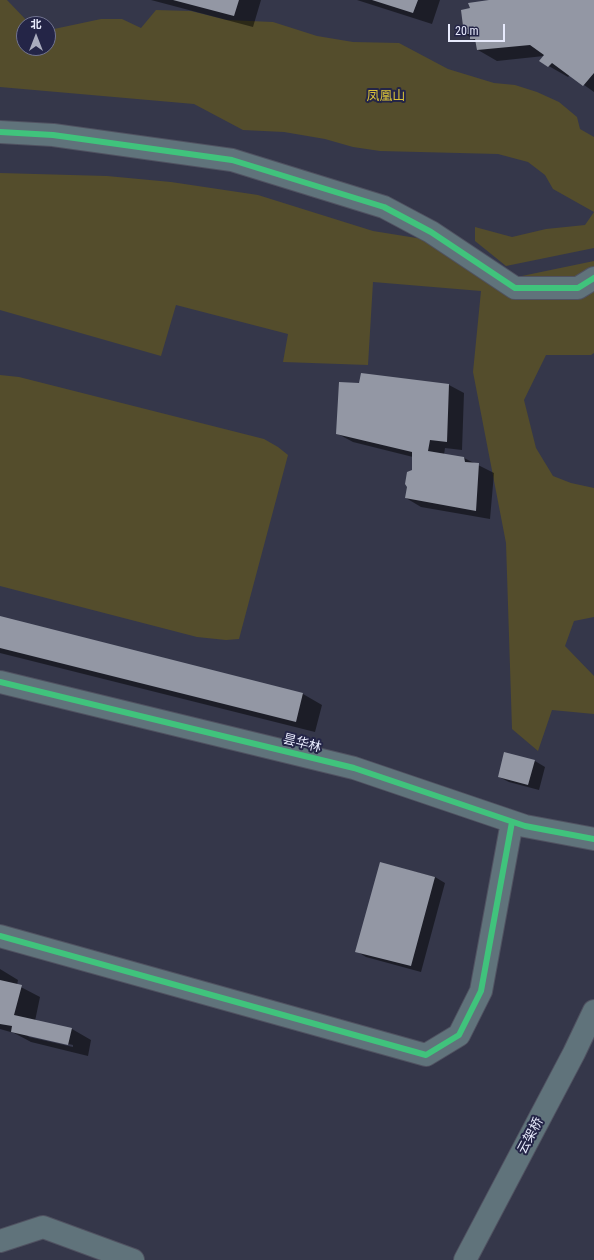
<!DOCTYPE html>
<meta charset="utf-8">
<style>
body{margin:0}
#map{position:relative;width:594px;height:1260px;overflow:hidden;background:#35374a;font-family:"Roboto Condensed","Noto Sans SC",sans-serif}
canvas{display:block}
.north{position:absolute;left:16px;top:16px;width:40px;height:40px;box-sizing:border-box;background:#242547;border:1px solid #727490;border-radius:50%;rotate:0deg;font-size:11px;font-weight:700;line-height:16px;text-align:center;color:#e8ebfd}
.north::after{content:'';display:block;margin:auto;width:14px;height:18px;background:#a9acbe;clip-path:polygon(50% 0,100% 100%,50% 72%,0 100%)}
.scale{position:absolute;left:448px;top:24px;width:57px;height:18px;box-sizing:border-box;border:2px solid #e8ebfd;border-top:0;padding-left:5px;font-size:12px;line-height:14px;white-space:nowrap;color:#e8ebfd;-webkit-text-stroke:3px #242547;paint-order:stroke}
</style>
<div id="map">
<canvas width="594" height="1260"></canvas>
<div class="north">北</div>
<div class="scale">20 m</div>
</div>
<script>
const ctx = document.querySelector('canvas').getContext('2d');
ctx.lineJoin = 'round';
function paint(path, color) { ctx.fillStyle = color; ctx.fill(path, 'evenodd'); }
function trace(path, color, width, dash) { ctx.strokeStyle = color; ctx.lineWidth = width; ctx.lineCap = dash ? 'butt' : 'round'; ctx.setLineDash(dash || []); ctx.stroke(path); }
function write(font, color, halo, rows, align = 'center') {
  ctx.font = font + ' "Roboto Condensed","Noto Sans SC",sans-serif'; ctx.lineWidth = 4; ctx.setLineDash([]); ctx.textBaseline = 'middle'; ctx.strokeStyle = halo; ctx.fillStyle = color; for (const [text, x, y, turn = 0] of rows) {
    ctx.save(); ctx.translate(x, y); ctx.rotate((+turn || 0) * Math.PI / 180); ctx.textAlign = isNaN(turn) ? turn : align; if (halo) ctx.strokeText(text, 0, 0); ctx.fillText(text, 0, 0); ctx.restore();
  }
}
const green = new Path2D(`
 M0,0H7L29,23L34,24H24V48H48V28L54,29L101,19H122L141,28L156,10L191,11L227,20L273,22L317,36L353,42L399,43L448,69L494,83L515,85L537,92L559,102L577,117L580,129L594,137V248L506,266L475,241V227L512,237L546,229L585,225L594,212L553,189L545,175L528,162L498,154L380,151L353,147L325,139L284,132L243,130L194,104L0,87Z
 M0,173L107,176L171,182L258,195L373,231L429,240L517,277L594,261V353L591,355H546L524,400L536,448L553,476L571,483L594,488V617L574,621L565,646L594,676V714L552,710L538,751L512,729L506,543L473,372L481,291L373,282L368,365L283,362L288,334L176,305L161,356L0,310Z
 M0,375L19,377L264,439L278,447L288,455L239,639L226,640L197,637L0,586Z`);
const shadow = new Path2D(`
 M151,0H261L253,27Z
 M357,0H440L432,24Z
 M497,0H594V92L570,75L568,77L540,61L544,56L497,61L478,50L477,42L464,33Z
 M449,385L464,393L462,450L445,448L444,455L464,458L494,473L490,519L421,507L406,498L413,471V457L353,442L338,434Z
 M0,618L303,694L322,705L315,732L0,653Z
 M535,761L545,767L539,790L509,782L499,777Z
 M381,863L435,877L445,883L421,972L366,957L356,951Z
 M0,969L18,980L17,985L40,997L35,1021L72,1029L91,1040L88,1056L31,1042L14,1033L0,1029ZM26,1034L73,1045V1047L29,1037Z`);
const building = new Path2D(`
 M173,0H239L234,16Z
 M372,0H418L413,13Z
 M489,0H594V73L583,86L552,63L548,67L539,61L544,55L530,45L477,50L475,39H470V34H464L461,10L470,8L468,3Z
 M361,373L449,384L447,442L430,440L428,451L464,457L465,462L479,463L476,511L405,498L407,487L405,484L407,472L412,470V452L336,434L339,382L359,383Z
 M0,616L303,693L296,722L0,648Z
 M504,752L535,760L528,785L498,777Z
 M380,862L435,877L411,966L355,952Z
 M0,980L22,985L14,1015L72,1028L68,1045L11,1032L12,1026L0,1024Z`);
const minor = new Path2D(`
 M0,132L53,135L232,160L384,207L431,232L515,288H578L594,278
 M0,682L354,768L525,826L594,839
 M0,936L426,1055L459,1035L481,991L512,822
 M0,1241L43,1227L133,1260
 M465,1260L574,1053L594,1011`);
const cycleway = new Path2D(`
 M0,132L53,135L232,160L384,207L431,232L515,288H578L594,278
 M0,682L354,768L525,826L594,839
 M0,936L426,1055L459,1035L481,991L512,822`);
const parkNames = [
 ["凤凰山",386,97]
];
const streetNames = [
 ["昙华林",302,744,14],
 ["云架桥",531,1136,-62]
];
paint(green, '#544d2c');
paint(shadow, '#0007');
paint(building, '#9397a4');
trace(minor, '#505261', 24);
trace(minor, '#60737b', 22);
trace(cycleway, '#40c37c', 6);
write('13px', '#d8c139', '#242547', parkNames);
write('13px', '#e8ebfd', '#242547', streetNames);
</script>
